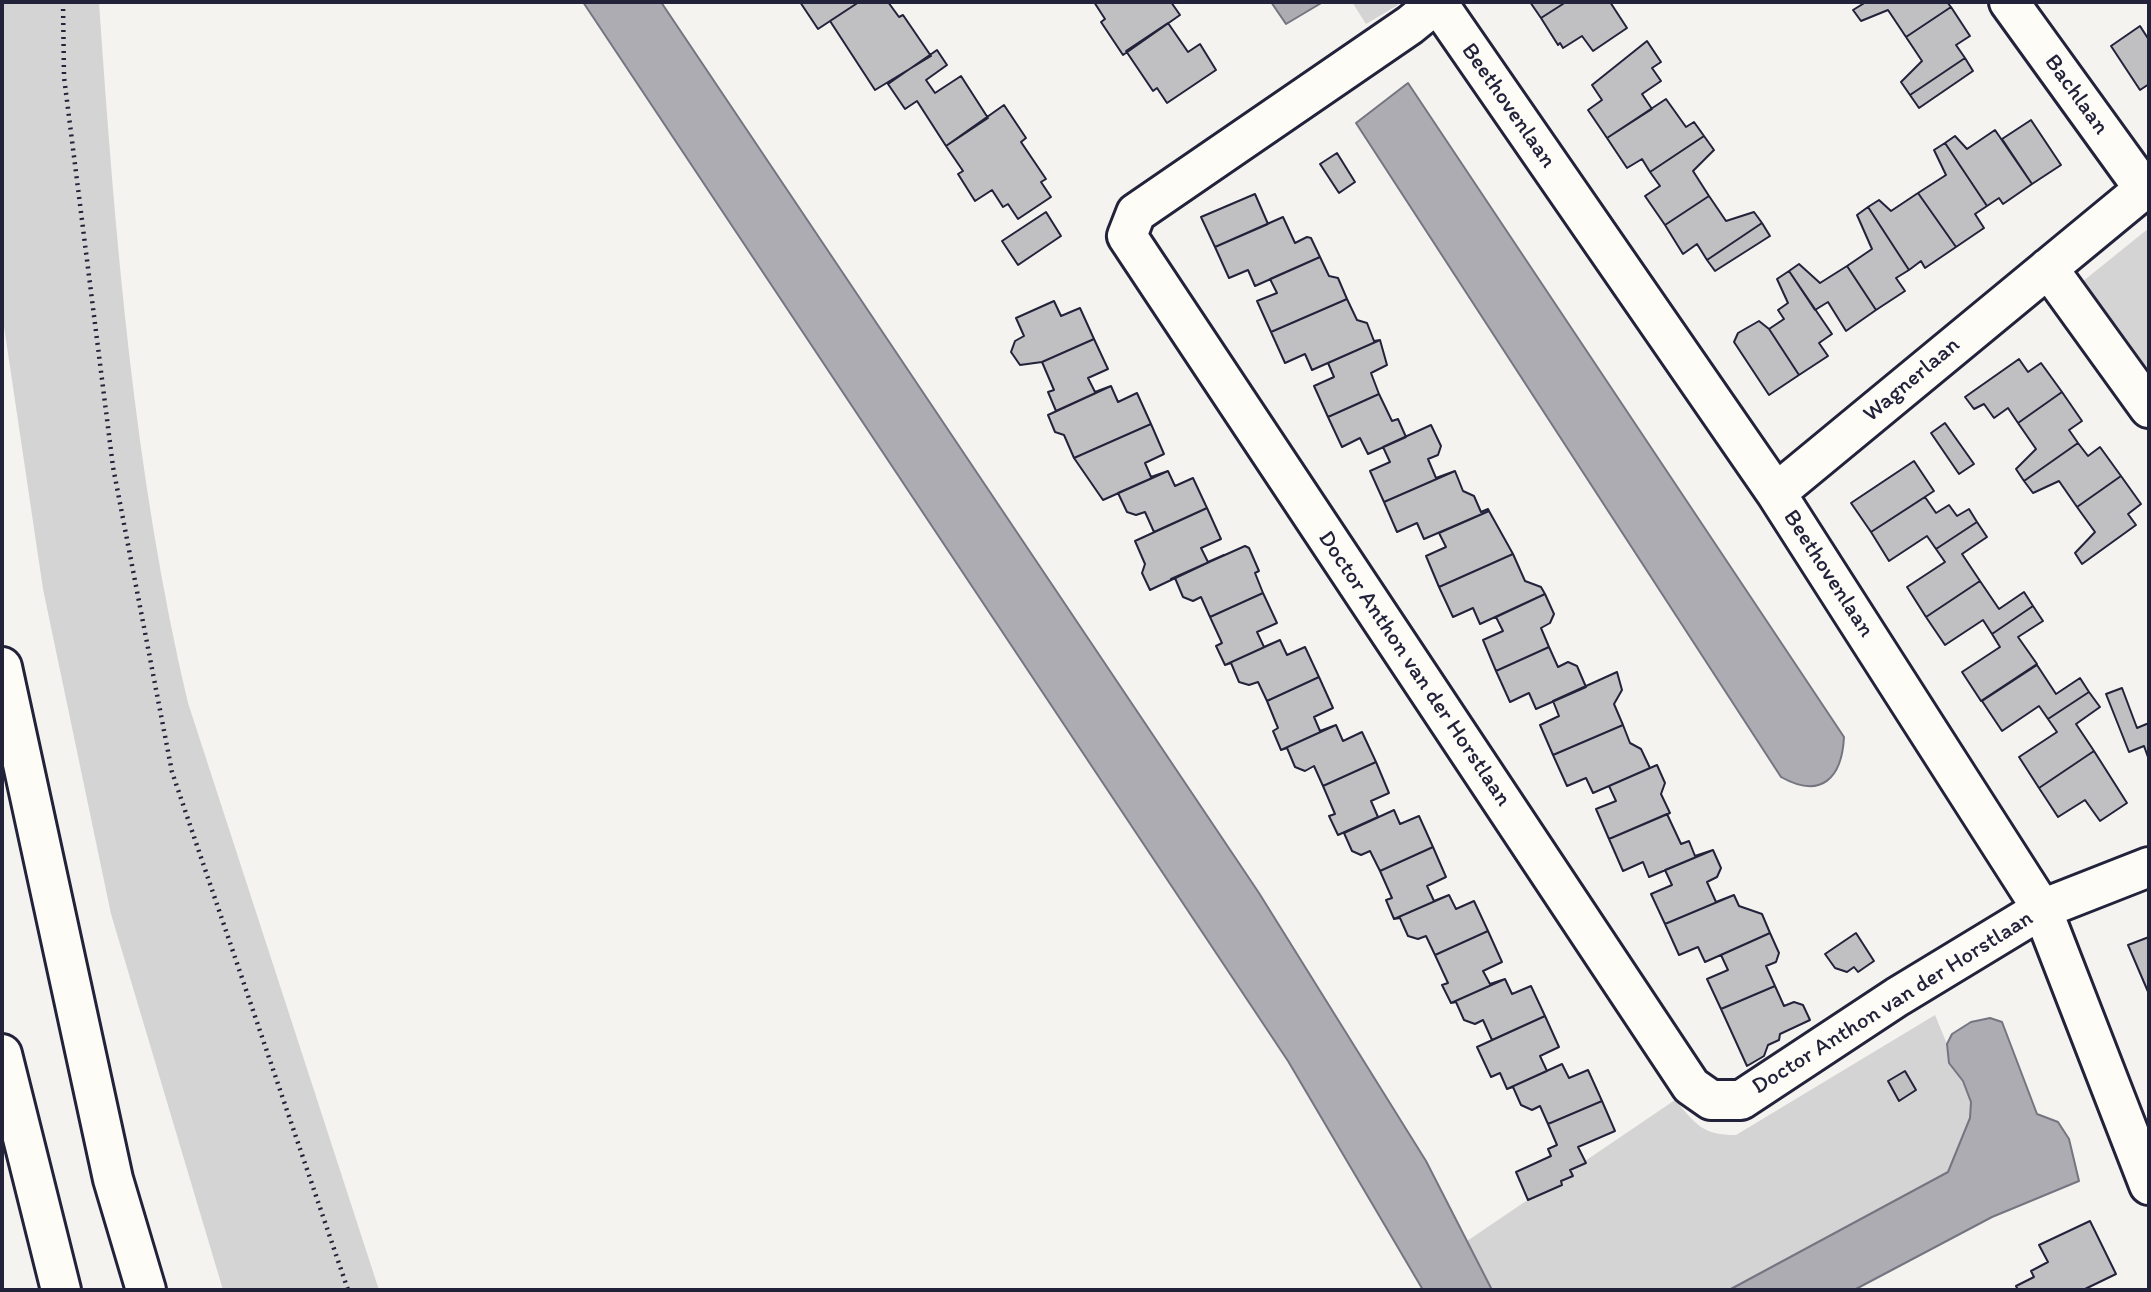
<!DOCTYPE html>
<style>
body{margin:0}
#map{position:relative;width:2151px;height:1292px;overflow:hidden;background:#f4f3ef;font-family:Itim,sans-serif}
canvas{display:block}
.frame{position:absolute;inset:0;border:4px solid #22223b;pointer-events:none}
</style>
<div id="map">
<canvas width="2151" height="1292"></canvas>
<div class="frame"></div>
</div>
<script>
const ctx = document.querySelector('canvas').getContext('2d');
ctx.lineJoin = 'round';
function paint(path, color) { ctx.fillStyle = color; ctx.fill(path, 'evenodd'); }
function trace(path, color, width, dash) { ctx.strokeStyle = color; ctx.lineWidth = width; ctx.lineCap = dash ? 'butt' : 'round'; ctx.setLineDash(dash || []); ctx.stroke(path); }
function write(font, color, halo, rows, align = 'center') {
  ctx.font = font + ' Itim,sans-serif'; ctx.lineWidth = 5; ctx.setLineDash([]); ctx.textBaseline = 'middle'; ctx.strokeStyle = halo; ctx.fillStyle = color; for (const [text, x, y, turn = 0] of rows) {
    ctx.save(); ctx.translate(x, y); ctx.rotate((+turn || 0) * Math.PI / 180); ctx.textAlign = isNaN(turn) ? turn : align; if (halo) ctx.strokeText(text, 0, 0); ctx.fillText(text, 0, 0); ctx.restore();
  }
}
const green = new Path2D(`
 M2,2H99C115,236 134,474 188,703L379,1290H223L111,914L43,589L2,313Z
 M1352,2H1396L1398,5L1366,24Z
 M2149,228V384L2077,286Z
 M1935,1015L1947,1044L1949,1063L1963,1081L1971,1102V1118L1948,1172L1729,1290H1492L1467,1241L1675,1100C1697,1125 1702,1135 1736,1135Z`);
const water = new Path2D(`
 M583,2H661L1259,893L1426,1161L1492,1290H1423L1288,1061Z
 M1271,2H1323L1286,24Z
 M1408,83L1844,737C1842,777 1822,800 1781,777L1356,123Z
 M1990,1018L2002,1022L2037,1114L2058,1122L2069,1139L2079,1181L1992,1217L1854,1290H1729L1948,1172L1970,1118L1971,1102L1963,1081L1949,1063L1947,1044L1952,1034L1971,1022Z`);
const building = new Path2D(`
 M800,2H859L818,29Z
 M859,2H888L899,17L903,15L931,56L875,90L830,21Z
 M1094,2H1171L1180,15L1123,55L1101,22L1105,19Z
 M1530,2H1566L1541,18Z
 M1566,2H1610L1627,28L1593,51L1582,36L1563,48L1560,43L1558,45L1541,18Z
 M1866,2H1947L1951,7L1906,37L1888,10L1861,21L1853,10Z
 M1951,7L1970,36L1956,45L1965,58L1910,95L1901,82L1922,61L1906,37Z
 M1168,23L1188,52L1200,44L1216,70L1167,103L1157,88L1153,91L1126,51Z
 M2140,26L2149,40V84L2140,90L2111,46Z
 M1647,41L1661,62L1652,68L1661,81L1642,94L1652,109L1607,138L1588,110L1602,100L1592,85Z
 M937,50L947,65L926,80L935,93L961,76L988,118L946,146L917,101L905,109L888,84Z
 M1965,58L1973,71L1919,108L1910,95Z
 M1666,99L1686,127L1694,122L1704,136L1650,172L1642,159L1627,168L1607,138Z
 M1004,105L1026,138L1021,142L1046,179L1041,182L1051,197L1018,219L1008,204L1003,207L992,190L975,201L958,174L963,171L946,146Z
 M2031,120L2061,165L2032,184L2002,139Z
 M1995,130L2032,184L2003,204L1999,198L1987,206L1945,143L1955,136L1967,149Z
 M1704,136L1714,150L1693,171L1709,196L1665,225L1645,196L1660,186L1650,172Z
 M1945,143L1987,206L1975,214L1984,228L1956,247L1918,193L1946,175L1934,150Z
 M1337,153L1355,182L1339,193L1320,164Z
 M1918,193L1956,247L1925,268L1921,261L1909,270L1868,207L1879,200L1891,211Z
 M1255,194L1268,224L1215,247L1201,217Z
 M1709,196L1726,221L1754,212L1762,223L1707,260L1697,244L1683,254L1665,225Z
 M1868,207L1909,270L1896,278L1905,291L1876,310L1847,266L1872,249L1857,215Z
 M1046,212L1061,236L1018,265L1002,241Z
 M1283,217L1295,243L1307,237L1311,238L1320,257L1255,286L1248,270L1229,278L1215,247Z
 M1762,223L1770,236L1715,271L1707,260Z
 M1320,257L1329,276L1338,278L1347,299L1271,332L1257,301L1277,293L1270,279Z
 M1799,264L1820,283L1847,266L1876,310L1846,331L1828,302L1815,310L1789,271Z
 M1789,271L1832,334L1819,343L1828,356L1799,375L1769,329L1784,319L1778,310L1788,303L1777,279Z
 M1347,299L1357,320L1367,323L1374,341L1380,340L1312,370L1305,354L1285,363L1271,332Z
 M1054,301L1061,316L1080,308L1094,339L1042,362L1020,365L1011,352L1015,341L1024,336L1016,318Z
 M1759,321L1769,329L1799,375L1769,395L1734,342L1738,333Z
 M1094,339L1108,369L1088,378L1095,392L1111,386L1056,411L1048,392L1054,390L1042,362Z
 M1380,340L1387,365L1371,373L1379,394L1328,417L1314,386L1334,377L1328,363Z
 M2019,359L2028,372L2041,363L2062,392L2018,423L2008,408L1994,418L1984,404L1974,409L1965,397Z
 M1111,386L1118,402L1137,393L1151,424L1074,458L1064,435L1055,432L1048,415Z
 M2062,392L2082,421L2069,430L2078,443L2024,481L2016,469L2036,449L2018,423Z
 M1379,394L1392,421L1398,419L1406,437L1368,454L1360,438L1342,447L1328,417Z
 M1945,423L1974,464L1959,474L1931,433Z
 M1151,424L1164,454L1145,463L1151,477L1168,471L1103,500L1074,458Z
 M1431,425L1441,446L1438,455L1428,459L1436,478L1455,471L1384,502L1370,471L1390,462L1383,447Z
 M2078,443L2088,456L2100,447L2121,476L2077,507L2059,481L2033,493L2024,481Z
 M1914,461L1934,491L1871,532L1851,503Z
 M1168,471L1175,486L1193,478L1207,508L1154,532L1145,512L1136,515L1127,512L1118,493Z
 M1455,471L1463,491L1474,496L1481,512L1488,509L1489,511L1424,539L1417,523L1397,532L1384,502Z
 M2121,476L2141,504L2128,514L2136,525L2082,564L2075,553L2095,532L2077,507Z
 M1925,497L1936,513L1949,505L1957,516L1969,509L1977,522L1936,549L1927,536L1889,561L1871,532Z
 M1207,508L1221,539L1201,548L1208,562L1224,555L1150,590L1142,573L1145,564L1135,541Z
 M1489,511L1513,554L1439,587L1426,556L1446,547L1439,533Z
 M1977,522L1987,537L1962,554L1980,581L1926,617L1907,587L1945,562L1936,549Z
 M1245,546L1249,548L1259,571L1255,573L1263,593L1210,617L1201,597L1193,601L1183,597L1175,578L1171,580V579Z
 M1513,554L1525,581L1541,587L1545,594L1480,624L1473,608L1453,617L1439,587Z
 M1980,581L1999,609L2024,592L2033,606L1992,634L1983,620L1945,645L1926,617Z
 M1263,593L1277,623L1257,632L1264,647L1280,640L1225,665L1216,646L1222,643L1210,617Z
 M1545,594L1554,614L1550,623L1541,628L1549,647L1496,671L1483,640L1503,631L1496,617Z
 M2033,606L2043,621L2018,637L2037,664L1981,701L1962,672L2000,647L1992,634Z
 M1280,640L1287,655L1305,647L1319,677L1267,701L1258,682L1249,685L1239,682L1231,663L1225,665Z
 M1549,647L1558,667L1568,662L1577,666L1586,687L1536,709L1529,693L1510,702L1496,671Z
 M2037,665L2056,694L2080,678L2089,692L2048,719L2039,706L2002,731L1982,701Z
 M1617,672L1622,690L1614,704L1623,725L1553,755L1540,725L1559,716L1553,701Z
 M1319,677L1333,708L1314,717L1320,731L1336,725L1281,750L1273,731L1278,728L1267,701Z
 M2122,688L2137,728L2149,723V760L2144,746L2129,752L2106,694Z
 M2089,692L2100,707L2076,724L2094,751L2039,788L2019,757L2057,732L2048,719Z
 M1336,725L1343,741L1362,732L1376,762L1323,786L1314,766L1305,771L1295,767L1287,748L1281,750Z
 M1623,725L1630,743L1641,749L1650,768L1593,793L1586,778L1567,786L1553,755Z
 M2094,751L2127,803L2100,821L2085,800L2058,817L2039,788Z
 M1376,762L1389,793L1371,801L1378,817L1338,835L1329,816L1335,814L1323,786Z
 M1657,765L1665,783L1661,794L1670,813L1609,839L1596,809L1616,801L1609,786Z
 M1394,810L1400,824L1419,816L1433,847L1380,871L1370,851L1361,855L1352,851L1344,833Z
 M1667,814L1681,844L1689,841L1695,856L1713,850L1649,877L1643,862L1623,871L1609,839Z
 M1433,847L1446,877L1427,886L1434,901L1449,895L1394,919L1386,900L1392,898L1380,871Z
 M1713,850L1721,868L1717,877L1707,882L1716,902L1734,895L1665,924L1651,894L1672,885L1665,870Z
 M1449,895L1456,909L1474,901L1488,931L1435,955L1426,936L1418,939L1408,936L1400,918L1394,919Z
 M1734,895L1739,906L1762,914L1770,933L1705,962L1698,947L1679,955L1665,924Z
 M1488,931L1502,962L1483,971L1490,984L1505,979L1451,1003L1442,985L1448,983L1435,955Z
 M1770,933L1779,953L1776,962L1766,966L1775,986L1721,1009L1707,979L1728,970L1721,955Z
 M1856,933L1874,961L1858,972L1854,967L1847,972L1835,968L1825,954Z
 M2149,937V994L2128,945Z
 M1505,979L1512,994L1531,986L1545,1016L1492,1040L1483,1020L1475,1024L1464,1020L1456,1002L1451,1003Z
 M1775,986L1784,1006L1794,1002L1803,1005L1810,1020L1780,1034L1779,1040L1768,1045L1764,1056L1747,1066L1721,1009Z
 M1545,1016L1559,1047L1540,1056L1547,1071L1507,1089L1500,1073L1491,1077L1477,1047Z
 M1562,1064L1569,1078L1588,1070L1602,1101L1548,1124L1540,1106L1532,1110L1521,1105L1513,1087L1507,1089Z
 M1905,1071L1916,1090L1899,1101L1888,1081Z
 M1602,1101L1615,1131L1578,1147L1586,1163L1570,1170L1573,1176L1561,1181L1562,1185L1528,1200L1516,1172L1551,1156L1548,1149L1557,1145L1548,1124Z
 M2090,1221L2116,1274L2083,1290H2018L2016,1286L2034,1277L2031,1271L2048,1262L2039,1245Z`);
const path = new Path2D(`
 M63,2L64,77L113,467L172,772L348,1290`);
const street = new Path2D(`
 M1437,2L1776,493L2042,909L2149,1185
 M2009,2L2144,189
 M1437,3L1410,25L1136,213L1127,236L1691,1086L1711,1100H1741L1897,997L2042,909L2149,867
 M2048,268L2149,408
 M1776,493L2149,185`);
const highway = new Path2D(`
 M2,667L113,1179L146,1290
 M2,1054L61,1290`);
const streetNames = [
 ["Bachlaan",2076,95,54],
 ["Beethovenlaan",1508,106,55],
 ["Wagnerlaan",1912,380,-40],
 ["Beethovenlaan",1828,574,57],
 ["Doctor Anthon van der Horstlaan",1414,669,56],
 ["Doctor Anthon van der Horstlaan",1893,1003,-32]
];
paint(green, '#d5d4d5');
paint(water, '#acacb2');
trace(water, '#757582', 2);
paint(building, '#c0bfc2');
trace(building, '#22223b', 2);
trace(street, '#22223b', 44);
trace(highway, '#22223b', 44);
trace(path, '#22223b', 4.5, [2, 5]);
trace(street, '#fdfcf7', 38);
trace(highway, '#fdfcf7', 38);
write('23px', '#22223b', '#fdfcf7', streetNames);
</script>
